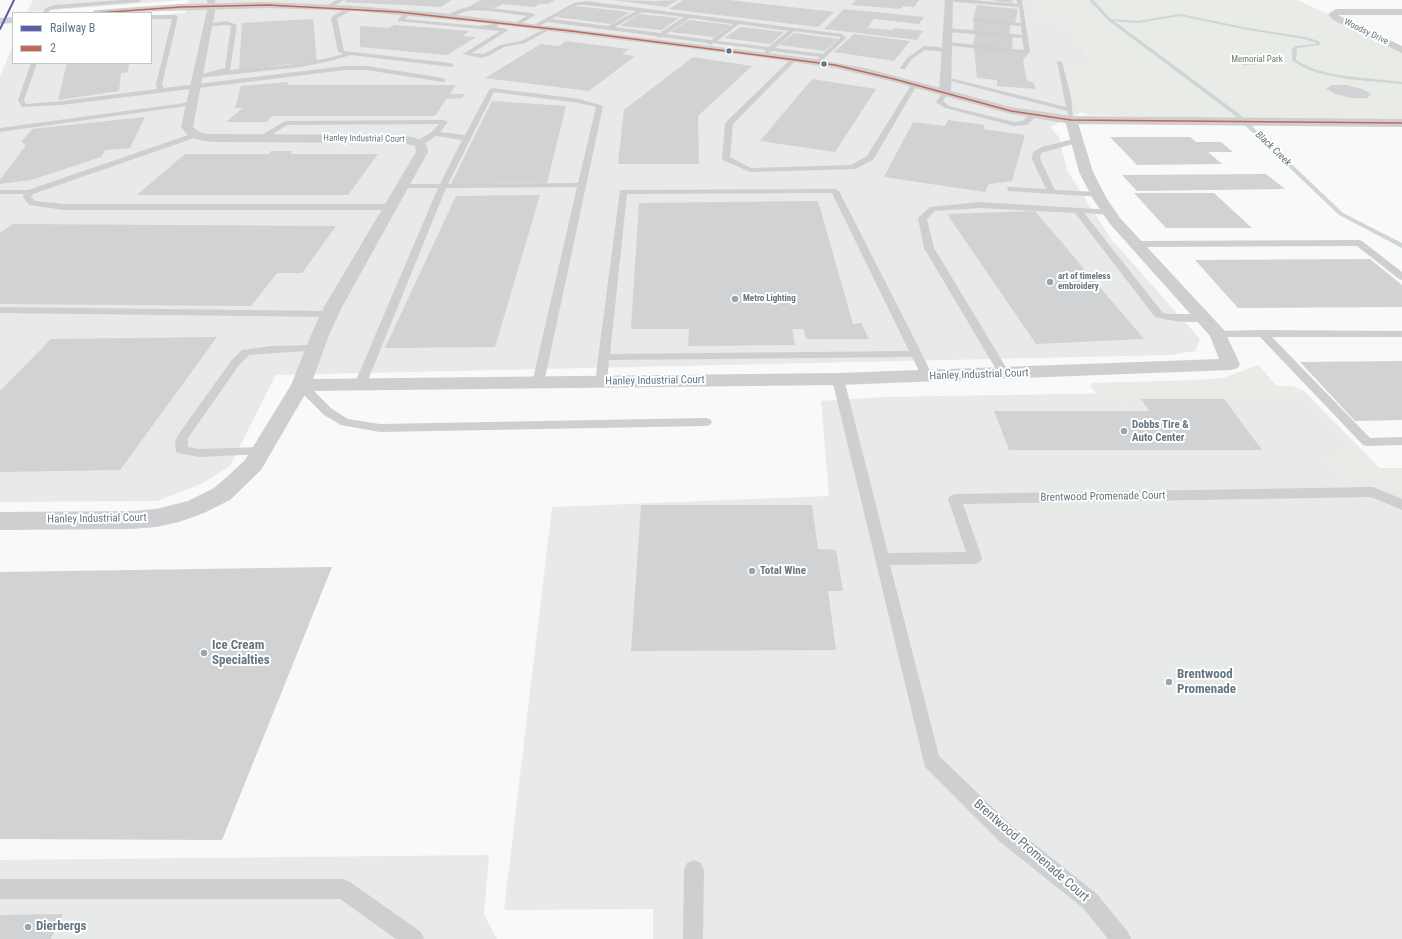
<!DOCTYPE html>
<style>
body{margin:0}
#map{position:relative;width:1402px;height:939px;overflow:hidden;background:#f9f9f9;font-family:"Roboto Condensed",sans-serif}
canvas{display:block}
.legend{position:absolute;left:12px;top:12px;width:140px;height:52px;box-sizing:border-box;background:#fff;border:1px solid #c1c8cd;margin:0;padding:5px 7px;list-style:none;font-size:12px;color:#657683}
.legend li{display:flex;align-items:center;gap:8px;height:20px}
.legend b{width:20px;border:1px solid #c1c8cd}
</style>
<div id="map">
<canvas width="1402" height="939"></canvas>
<ul class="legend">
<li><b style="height:5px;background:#5f5fa8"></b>Railway B</li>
<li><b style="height:5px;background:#c2685b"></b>2</li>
</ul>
</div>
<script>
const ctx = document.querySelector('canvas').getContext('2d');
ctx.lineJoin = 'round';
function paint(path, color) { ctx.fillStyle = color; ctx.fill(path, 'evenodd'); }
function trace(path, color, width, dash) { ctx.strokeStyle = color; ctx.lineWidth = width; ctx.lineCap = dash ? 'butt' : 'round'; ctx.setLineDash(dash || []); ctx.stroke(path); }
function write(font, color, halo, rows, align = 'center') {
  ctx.font = font + ' "Roboto Condensed",sans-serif'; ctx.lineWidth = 4; ctx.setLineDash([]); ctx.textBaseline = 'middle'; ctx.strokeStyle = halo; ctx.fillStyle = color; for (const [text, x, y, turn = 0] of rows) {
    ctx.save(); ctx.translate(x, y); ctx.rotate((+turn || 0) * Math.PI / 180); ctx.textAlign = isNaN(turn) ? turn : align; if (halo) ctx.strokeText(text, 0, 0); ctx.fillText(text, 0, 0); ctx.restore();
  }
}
const built = new Path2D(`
 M33,0H184L27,12Z
 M188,0H1033L1039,23L1070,25L1095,69L1062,67L1082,112L1050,127L1059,137L1067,170L1111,239L1200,339L1196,351L1170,355L276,375L230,466L201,484L157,501L0,502V76L13,45V63H151V16L185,13Z
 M1303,390L1402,491V939H653V909L504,910L552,507L829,496L821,401L884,397Z
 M489,855L484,914L497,939H0V860Z`);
const green = new Path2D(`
 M1033,0H1298L1402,50V123L1087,115L1082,112L1062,67L1095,68L1070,25L1039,23Z
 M1258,365L1277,386H1292L1297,388L1372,468H1402V492L1376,483L1354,481L1334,471L1323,456L1351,453L1302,399L1151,398L1145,396C1141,396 1140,398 1137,400C1122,405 1099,399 1090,386L1093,383L1199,380L1223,378Z`);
const stream = new Path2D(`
 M1089,0H1093L1111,19L1138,21L1180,14L1248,28L1305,37L1319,41L1320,45L1297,48L1296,60C1326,79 1368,77 1402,82V84C1372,81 1315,80 1292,60V50L1295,46L1316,44V43L1304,39L1248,30L1180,16L1138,23L1114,21L1237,112L1343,213L1402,243V248L1339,215L1233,114L1109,21Z`);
const building = new Path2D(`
 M347,0H452L441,7L344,2Z
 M481,0H555L548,4H539L534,7L503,4L495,8L470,6Z
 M612,0L655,1L678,0L666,7Z
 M683,0H729L834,12L818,27L669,9Z
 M856,0H919L914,7L903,6L900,9L851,5Z
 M994,0H1012L1013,3L994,1Z
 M977,5L1018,9L1015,23L973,19Z
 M576,6L630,12L611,24L556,17Z
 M844,9L924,17L919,24L874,19L867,28L892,30L894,28L923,31L917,40L824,29Z
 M639,14L679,18L662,30L620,26Z
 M313,19L317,61L239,70L242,23Z
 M689,20L731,25L714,37L670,32Z
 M974,21L1010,24V35L973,32Z
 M395,25L470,31L462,36L476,37L447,55L360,47V26L388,28Z
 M741,27L784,32L771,44L724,38Z
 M794,33L838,39L825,51L779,45Z
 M854,34L910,41L894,61L834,52Z
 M975,34L1013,37L1012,49L973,46Z
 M566,41L629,49L622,54L635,56L589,91L485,78L541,44L559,46Z
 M974,47L1028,54L1023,60L1027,81L1033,82L1036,89L997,86V80L977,78Z
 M693,57L752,66L698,116L699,164H618L624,110Z
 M1237,60H1256L1262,64L1243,65Z
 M67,63H129L128,72L121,73L119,91L58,100Z
 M812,79L876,89L835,152L760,141Z
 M288,82L287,85H456L450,94H465L462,98L446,99L435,116H273L266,122H226L243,108H235L241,86Z
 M1332,85H1346L1362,89L1371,94L1367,98H1352L1335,94L1326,89Z
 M492,101L566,106L547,183L451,184Z
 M145,117L130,148L105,150L101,157L31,180L0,184V180L26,145L21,142L32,129Z
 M948,120L985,125L983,129L1025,135L1012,181L989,184L985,192L884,177L913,122L945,126Z
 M1110,137H1190L1196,142H1221L1233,152H1208L1222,164L1137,165Z
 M271,151H293L290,154H378L348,195H137L185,154H269Z
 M1266,174L1285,189L1137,191L1122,175Z
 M1134,193H1214L1252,228H1166Z
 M540,195L495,347L385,348L456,196Z
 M818,201L853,324L861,323L869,339H807L803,329H792L795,345L688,346L689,329H631L639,203Z
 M1035,211L1144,339L1036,344L947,214Z
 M13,224L336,226L302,273H277L251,306L0,304V233Z
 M1370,259L1402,285V307L1238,308L1195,260Z
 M217,337L120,470L0,472V391L51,339Z
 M1402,361V420L1355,421L1300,362Z
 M1141,399H1224L1262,450H1009L994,411H1149Z
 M641,505H812L818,549L836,550L843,591H828L836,650L631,651Z
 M332,567L222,840L0,839V572Z
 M63,914L51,939H0V915Z`);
const service = new Path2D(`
 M121,0H142L139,2L55,9L50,10L48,13H42L46,8L55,5Z
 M337,0H344L328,9L323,8Z
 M952,0H972L1018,4L1016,0H1022L1030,52L1027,54L945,45L944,44L947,42L1024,50L1022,38L948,32L945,30L948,28L1022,35L1021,26L975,22L972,20L975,18L1021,23L1019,7L955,2Z
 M586,1L842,34L846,38L817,65L814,63L819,57L772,51L766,55L763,53L766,50L713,43L710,45L707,43L662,37L659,38L656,36L547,22L537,27L532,26L574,3ZM577,5H586L636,11L608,26L552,19ZM642,12L684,17L660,33L615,27ZM690,18L733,24L711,40L666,34ZM739,24L788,31L769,47L717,41ZM794,31L840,37V38L823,54L775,48Z
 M473,6L532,13L535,15L517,26L515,25V23L527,16C509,14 484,8 467,11C460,12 449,21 443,17L460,9Z
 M351,7L354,9L353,10L337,18L344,51L451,63L454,65L451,67L351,55L334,60L301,67L198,78L195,76L225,68L231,26C223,23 213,29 205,25L206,24L227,21L237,25L230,70C268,67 306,65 343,54L338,52L331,18L336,14Z
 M407,12L410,14L405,19L479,26L489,25L497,22L500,24L496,27L507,29V31L472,53L484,54L500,45L521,41L548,27L553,28L525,43L504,47L488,56L481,58L463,54L500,31L398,21V19Z
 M151,15H175L178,17L162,84L164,88L345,66H367L443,78L446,80L443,82L367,70H345L61,105L22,107L18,100L31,63H37L24,100L26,104L61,101L157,89L156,84L172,19H151Z
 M924,46L947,48L950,50L947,52L925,50L911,60L905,69H901L900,68L907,58Z
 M792,58L797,59L733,124L730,157L751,168L851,165L867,156L911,85L916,84L917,85L873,160L855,169L750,172L723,160L722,158L725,123Z
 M1057,61L1062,62L1071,97L1073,117H1069L1067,111L943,79L946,77L1066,107Z
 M492,88L579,99L603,106L544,383L542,386H534L532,383L577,187L446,188L366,385L364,388H356L354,385L438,188H402L398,186L402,184H440L462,140L436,136L422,145H416V141L432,132L439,124L287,125L264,140H258L257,138L285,121L444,120L448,122L440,132L465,135L489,90ZM494,92L579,103L596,107L578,183L448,184Z
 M945,91L948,93L943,101L949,106L1014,122L1022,121L1030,115L1036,116L1027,125L1014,126L945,108L936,102L943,92Z
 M192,102L194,103V105L0,132V128Z
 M194,133H197V137L33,194L31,197L35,201L64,204H390L394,207L390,210H64L29,205L23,197L24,194H0V190H28Z
 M1077,138L1081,140L1080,142L1041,153L1040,159L1055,190L1098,192L1102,195L1101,197L1008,191L1007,189L1008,187H1011L1046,189L1032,159L1033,152L1042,147Z
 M835,189L839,191L922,354L933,377L931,379H923L912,357L609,360L607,382L605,385H597L595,382L620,190ZM832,193L909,351L610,354L627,194Z
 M980,202L1112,210L1113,212L1109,215L1084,213L1163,313C1174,316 1203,311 1209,318C1202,326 1165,320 1155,317L1075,213L980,208L935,211L927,219L934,248L1010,374L1008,376H1000L924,248L918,218L930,207Z
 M1359,240L1362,241L1402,272V280L1399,279L1357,246L1137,247L1132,244L1137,241Z
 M0,307L330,311L335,314L330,317L0,313Z
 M1262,330L1402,331V337H1272L1370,438L1402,437V445L1367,446L1363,445L1260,337H1218L1213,334L1218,331Z
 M315,345L319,346L320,348L319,350L249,355L239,365L188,438V447L199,449L261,447L265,448L267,451L265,454L199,457L177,453C174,448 175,440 178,435L231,361L242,350L271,346Z
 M838,375L842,377L844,379L888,553L966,552L948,499L950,496L955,494L1373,487L1402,499V510L1371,497L963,504L982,558L980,562L975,564L890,565L939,756L1013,827L1097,894L1128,932L1131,939H1108L1083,908L999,841L925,767L832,379L834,377Z
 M301,381L305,382L332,409L348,419L380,424L706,418L710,419L712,422L710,425L706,426L380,432L341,425L324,415L297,388L295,385L297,382Z
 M694,860L701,863L704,870L703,939H683L684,870L687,863Z
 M0,879H343L350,882L421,932L424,939H396L340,899H0Z`);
const minor = new Path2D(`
 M207,0H215L216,6L193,127C200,134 207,134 216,134L402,135C413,138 428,138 428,152L342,307L329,335L313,379L838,373L1219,359L1210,336L1110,224L1093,199L1079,172L1065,120L1067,117H1075L1077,120L1093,172L1107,199L1120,218L1224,330L1240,364L1238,368L1231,370L838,385L307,391L261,470L230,500L204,513L179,522L156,527L132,529L0,530V512L132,511L156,509L188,501L214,488L229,475L245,460L291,385L311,335L324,307L416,152L415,146L402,143L216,142C201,141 190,140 181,127L208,6Z
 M945,0H953L951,93L945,96L939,93Z
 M1336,9H1402V15H1338L1402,46V53L1333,20L1328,14Z`);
const tertiary = new Path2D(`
 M268,2L355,6L441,13L808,58L865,68L1011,107L1071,116L1402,119V127L1071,124L1011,114L890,81L835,68L752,56L485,23L355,11L268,8L91,13L95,10L181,4Z
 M13,17V23L0,24V18Z`);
const bus1 = new Path2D(`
 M95,13L181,7L268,5L398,12L571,31L835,65L894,79L1011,111L1071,120L1402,123`);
const rail1 = new Path2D(`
 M0,29L14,0`);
const markers = [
 [729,51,3.5,"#657683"],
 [824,64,3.5,"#657683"],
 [1050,282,4,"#99a4ac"],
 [735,299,4,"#99a4ac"],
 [1124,431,4,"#99a4ac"],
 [752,571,4,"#99a4ac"],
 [204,653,4,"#99a4ac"],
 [1169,682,4,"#99a4ac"],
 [28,927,4,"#99a4ac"]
];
const farStreetnames = [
 ["Woodsy Drive",1366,32,26],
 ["Hanley Industrial Court",364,139,1]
];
const farParknames = [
 ["Memorial Park",1257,60]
];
const farPoinames = [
 ["art of timeless",1058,277],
 ["embroidery",1058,287],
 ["Metro Lighting",743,299]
];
const farWaternames = [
 ["Black Creek",1273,149,44]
];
const streetNames = [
 ["Hanley Industrial Court",979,375,-2],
 ["Hanley Industrial Court",655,381,-1],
 ["Brentwood Promenade Court",1103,497,-1],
 ["Hanley Industrial Court",97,519,-1]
];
const poiNames = [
 ["Dobbs Tire &",1132,425],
 ["Auto Center",1132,438],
 ["Total Wine",760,571]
];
const nearPoinames = [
 ["Ice Cream",212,646],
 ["Specialties",212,661],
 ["Brentwood",1177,675],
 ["Promenade",1177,690],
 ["Dierbergs",36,927]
];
const nearStreetnames = [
 ["Brentwood Promenade Court",1031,851,41]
];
paint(built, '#e8e9e9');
paint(green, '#e8ebe6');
paint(stream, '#ced6d9');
paint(building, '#d0d2d3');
paint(service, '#cecfd0');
paint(minor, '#cecfd0');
paint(tertiary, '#cecfd0');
trace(bus1, '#c2685b', 1.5);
trace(rail1, '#5f5fa8', 2);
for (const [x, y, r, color] of markers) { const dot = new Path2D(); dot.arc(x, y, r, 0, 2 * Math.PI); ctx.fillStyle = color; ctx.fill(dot); trace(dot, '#fff', 1.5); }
write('9px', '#657683', '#fff', farStreetnames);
write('9px', '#687a64', '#fff', farParknames);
write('bold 9px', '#657683', '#fff', farPoinames, 'left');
write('italic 10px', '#60757c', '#fff', farWaternames);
write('11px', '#657683', '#fff', streetNames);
write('bold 11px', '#657683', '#fff', poiNames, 'left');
write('bold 13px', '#657683', '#fff', nearPoinames, 'left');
write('13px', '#657683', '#fff', nearStreetnames);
</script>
